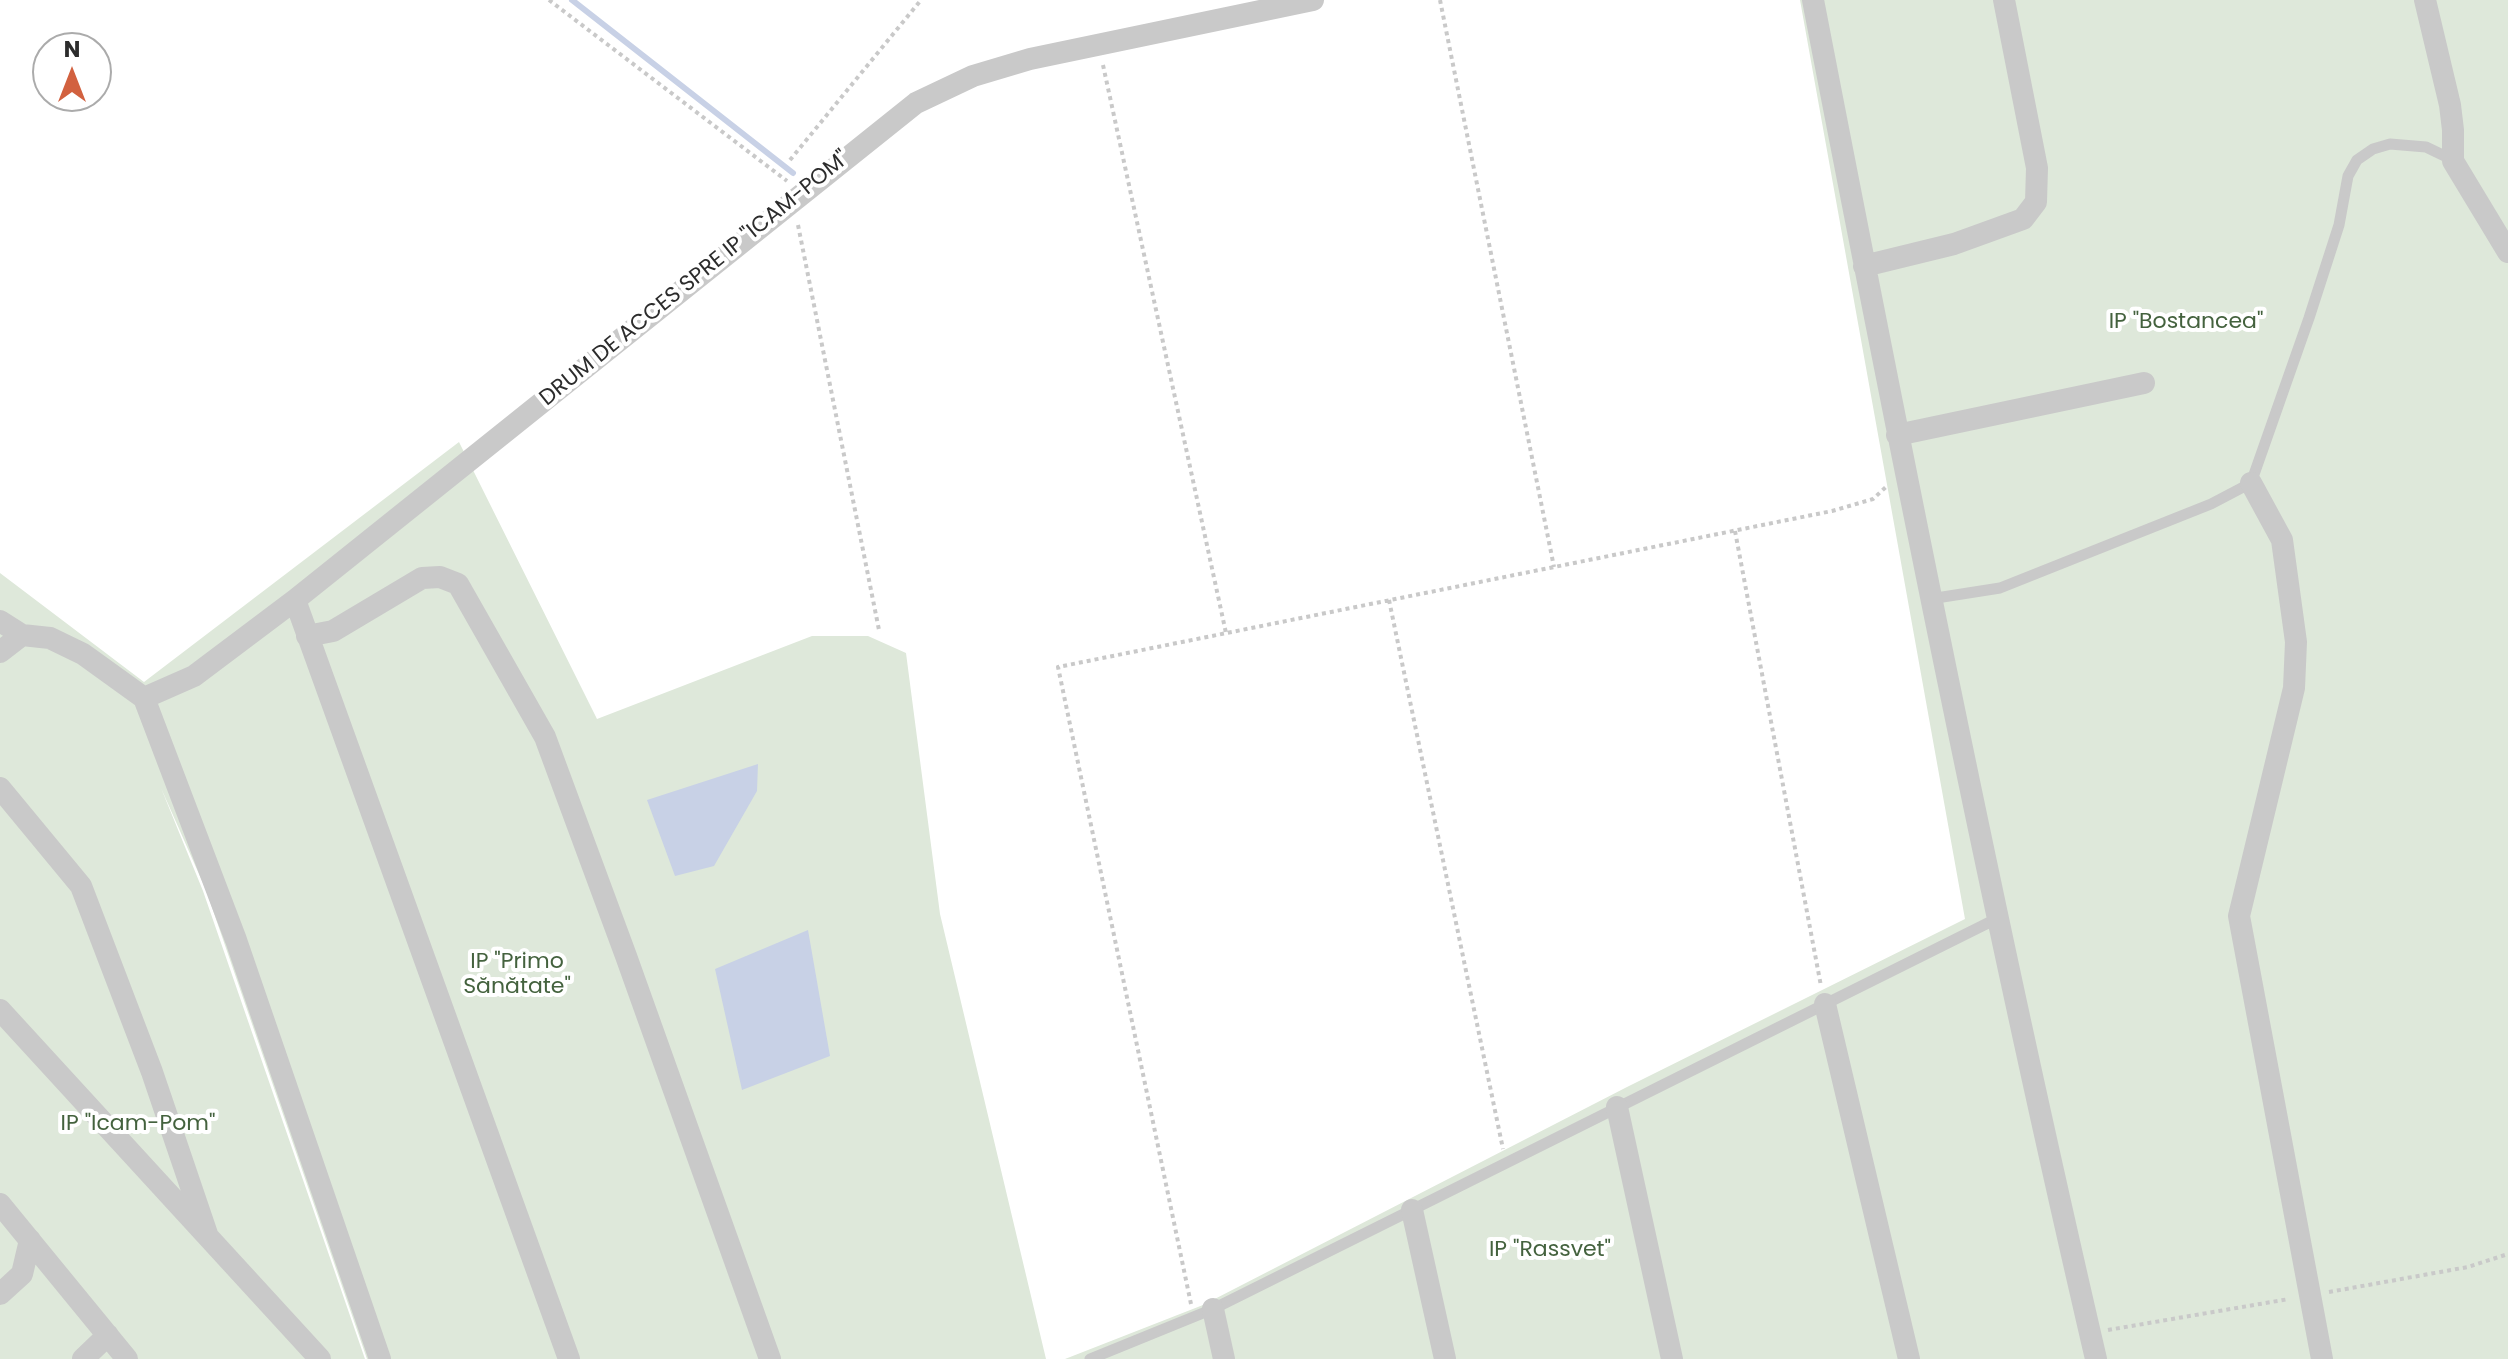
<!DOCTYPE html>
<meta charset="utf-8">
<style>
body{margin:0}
#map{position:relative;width:2508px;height:1359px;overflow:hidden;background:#fff;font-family:Poppins,sans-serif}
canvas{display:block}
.north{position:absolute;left:32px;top:32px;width:80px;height:80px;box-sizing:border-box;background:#fff;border:2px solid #ababab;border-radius:50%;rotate:0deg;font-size:22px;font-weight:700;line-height:32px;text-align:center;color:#2c2c2c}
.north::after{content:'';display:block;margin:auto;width:28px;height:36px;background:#d2613f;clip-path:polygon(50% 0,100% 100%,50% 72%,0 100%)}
</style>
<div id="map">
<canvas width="2508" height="1359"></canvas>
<div class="north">N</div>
</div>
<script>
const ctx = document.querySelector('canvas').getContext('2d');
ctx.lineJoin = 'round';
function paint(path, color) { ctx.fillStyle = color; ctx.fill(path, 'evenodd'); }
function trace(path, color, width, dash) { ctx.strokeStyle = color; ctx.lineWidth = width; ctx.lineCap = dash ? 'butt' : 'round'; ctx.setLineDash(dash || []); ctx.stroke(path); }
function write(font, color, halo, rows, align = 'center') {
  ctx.font = font + ' Poppins,sans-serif'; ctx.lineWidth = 8; ctx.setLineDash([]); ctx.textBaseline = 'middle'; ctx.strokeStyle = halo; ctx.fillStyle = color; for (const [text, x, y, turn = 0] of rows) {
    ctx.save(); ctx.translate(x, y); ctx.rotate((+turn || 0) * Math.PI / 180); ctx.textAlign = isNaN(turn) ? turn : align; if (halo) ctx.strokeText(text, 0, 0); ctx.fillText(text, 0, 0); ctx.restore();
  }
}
const green = new Path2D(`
 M1800,0H2508V1359H1065L1203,1305L1627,1087L1965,919Z
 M459,442L597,719L812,636H868L906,653L940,914L1046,1359H367L206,890L161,788L203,891L365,1359H0V573L144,682Z`);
const water = new Path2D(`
 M758,764L757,791L714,866L675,876L647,800Z
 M808,930L830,1056L742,1090L715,969Z`);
const stream = new Path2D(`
 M572,0L793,173`);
const path = new Path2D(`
 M549,0L787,181
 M1440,0L1554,567
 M1103,65L1226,633
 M790,160L921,0
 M798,225L879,630
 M1735,531L1821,986
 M1389,600L1503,1149
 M2329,1292L2468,1267L2508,1254
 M1191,1304L1058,667L1832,511L1873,499L1888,485
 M2108,1330L2289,1299`);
const lane = new Path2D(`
 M1930,599L2000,588L2211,504L2251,483L2309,318L2339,225L2348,176L2357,160L2373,149L2390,144L2426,147L2453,160
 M1090,1359L1213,1309L1996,919`);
const street = new Path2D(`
 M1813,0C1901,454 1991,908 2096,1359
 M2425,0L2450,105L2453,130V161L2508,252
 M1864,266L1954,244L2023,219L2036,202L2037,168L2004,0
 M1897,435L2144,383
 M2251,483L2282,540L2296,642L2294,688L2239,916L2322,1359
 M295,600L569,1359
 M0,621L22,635
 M307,636L333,631L422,578L440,577L458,584L545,737L626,956L770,1359
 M0,652L22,635L50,638L83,654L144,698L236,940L380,1359
 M144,698L194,676L295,600L916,103L973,76L1030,59L1313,0
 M0,788L81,886L152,1072L207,1234
 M1825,1004L1909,1359
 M0,1010L320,1359
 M1617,1107L1672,1359
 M0,1204L127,1359
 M1412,1210L1445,1359
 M0,1294L22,1274L30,1240
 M1213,1309L1224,1359
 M83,1359L108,1335`);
const streetNames = [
 ["DRUM DE ACCES SPRE IP \"ICAM-POM\"",695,279,-39]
];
const parkNames = [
 ["IP \"Bostancea\"",2186,322],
 ["IP \"Primo",517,962],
 ["Sănătate\"",517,987],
 ["IP \"Icam-Pom\"",138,1124],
 ["IP \"Rassvet\"",1550,1250]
];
paint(green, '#dee8da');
paint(water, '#c8d1e6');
trace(stream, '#c8d1e6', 6);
trace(path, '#c9c9c9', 4, [4, 4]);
trace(lane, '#c9c9c9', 11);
trace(street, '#c9c9c9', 22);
write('22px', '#2c2c2c', '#fff', streetNames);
write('22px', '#44623e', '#fff', parkNames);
</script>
